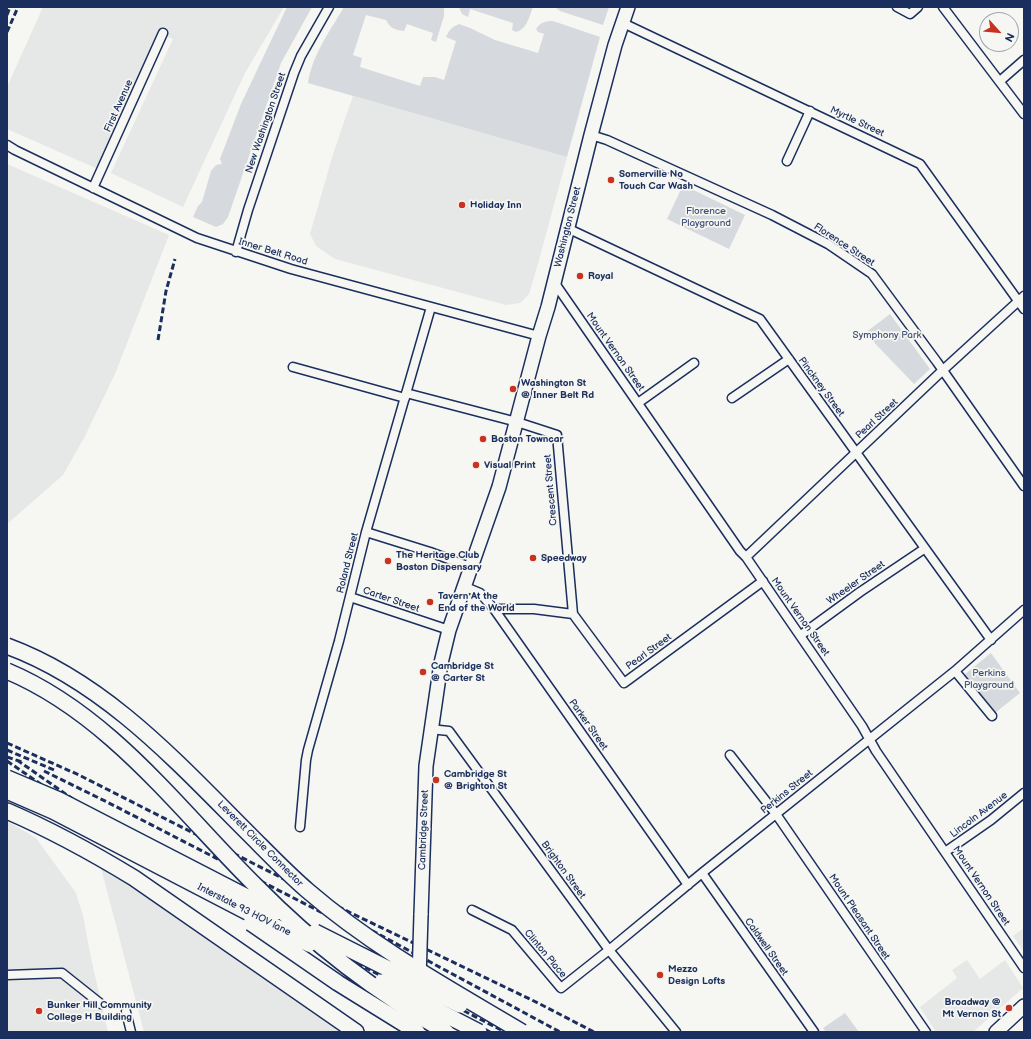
<!DOCTYPE html>
<style>
body{margin:0}
#map{position:relative;width:1031px;height:1039px;overflow:hidden;background:#f6f6f2;font-family:"Balsamiq Sans",sans-serif}
canvas{display:block}
.frame{position:absolute;inset:0;border:8px solid #1b2f5e;pointer-events:none}
.north{position:absolute;left:979px;top:12px;width:40px;height:40px;box-sizing:border-box;background:#f6f6f2;border:1px solid #9ea6b7;border-radius:50%;rotate:117deg;font-size:11px;font-weight:700;line-height:16px;text-align:center;color:#1b2f5e}
.north::after{content:'';display:block;margin:auto;width:14px;height:18px;background:#c8321e;clip-path:polygon(50% 0,100% 100%,50% 72%,0 100%)}
</style>
<div id="map">
<canvas width="1031" height="1039"></canvas>
<div class="frame"></div>
<div class="north">N</div>
</div>
<script>
const ctx = document.querySelector('canvas').getContext('2d');
ctx.lineJoin = 'round';
function paint(path, color) { ctx.fillStyle = color; ctx.fill(path, 'evenodd'); }
function trace(path, color, width, dash) { ctx.strokeStyle = color; ctx.lineWidth = width; ctx.lineCap = dash ? 'butt' : 'round'; ctx.setLineDash(dash || []); ctx.stroke(path); }
function write(font, color, halo, rows, align = 'center') {
  ctx.font = font + ' "Balsamiq Sans",sans-serif'; ctx.lineWidth = 3.5; ctx.setLineDash([]); ctx.textBaseline = 'middle'; ctx.strokeStyle = halo; ctx.fillStyle = color; for (const [text, x, y, turn = 0] of rows) {
    ctx.save(); ctx.translate(x, y); ctx.rotate((+turn || 0) * Math.PI / 180); ctx.textAlign = isNaN(turn) ? turn : align; if (halo) ctx.strokeText(text, 0, 0); ctx.fillText(text, 0, 0); ctx.restore();
  }
}
const built = new Path2D(`
 M43,7H284L245,73L183,207L111,173L173,39L159,33L98,169L7,129V87Z
 M353,96L567,157L539,260L529,294L520,303L506,305L335,259L316,246L310,234L334,151Z
 M7,164L169,235L115,374L84,438L63,475L7,524Z
 M7,821L36,838L76,893L83,916L91,958L108,1032H7Z
 M100,864L349,1032H144Z
 M1024,928V952L1013,936Z
 M967,960L980,979L1005,960L1023,988L973,1032H936L920,1007L957,978L952,970Z`);
const green = new Path2D(`
 M287,7H312L281,63L228,217L223,224L216,227L193,217L198,206L202,202L211,171L216,165L222,164L220,159L241,104Z
 M344,7H444V16L436,42L431,40L433,33L407,24L404,31C395,30 390,28 386,20L366,15L353,55L362,58L360,67L420,86L423,77H435L444,80L456,41L446,37C449,30 452,27 459,24L470,28L495,40L538,53L544,34L538,32L536,29C541,22 545,21 553,21L600,37L567,157L308,83C312,55 330,31 344,7Z
 M459,7H533C529,17 527,29 516,32L512,30L513,23L470,9L468,17L462,14Z
 M555,7H609L603,25L560,11Z
 M683,185L745,215L729,249L667,219Z
 M890,314L930,369L914,384L865,333Z
 M991,653L1020,693L995,713L964,675Z
 M845,1013L859,1032H826L823,1028Z`);
const minor = new Path2D(`
 M897,7L910,14L918,7
 M943,7L1024,114
 M623,23L920,164L1024,309
 M1000,81L1024,60
 M591,135L607,140L772,215L828,244L872,274L937,362L1024,486
 M7,145L15,150L197,238L291,269L539,336
 M787,161L810,111
 M93,188L163,33
 M567,228L760,319L991,640
 M236,252L248,210L294,73L301,56L329,7
 M554,282L740,551L746,557L862,726L876,751L1024,968
 M293,367L405,398
 M406,393L517,422L557,435L573,614L624,683L763,581
 M732,398L789,359
 M638,403L694,363
 M366,532L430,552L470,567
 M746,557L943,370L1024,296
 M463,586L480,593L494,609L688,885
 M350,597L449,630
 M494,609H534L573,614
 M801,635L860,592L924,549
 M955,671L992,716
 M430,729L449,731L609,950L676,1032
 M730,755L776,814L926,1032
 M300,827L306,760L308,750L339,641L366,532L431,307
 M945,852L991,820L1024,793
 M702,873L814,1032
 M472,910L512,930L561,988L609,950L702,873L955,671L1024,610
 M7,975L62,973L101,1004
 M126,1012L131,1032`);
const primary = new Path2D(`
 M421,915L426,766L441,663L449,630L499,487L539,336L548,307L591,135L615,45L628,7
 M996,1032L1024,1006`);
const motorway = new Path2D(`
 M7,811C51,830 93,853 134,878L356,1032`);
const rail = new Path2D(`
 M7,15L10,7
 M7,32L18,7
 M158,340L166,291L175,259
 M7,743L79,775L351,913L538,1003L594,1032
 M7,750L54,770
 M7,757L22,762
 M17,760L80,804L156,852L505,1032
 M7,761L77,809L153,858L490,1032
 M44,771L107,802L346,925L398,953L526,1032
 M356,922L560,1032`);
const primaryBridge = new Path2D(`
 M419,979L421,915`);
const motorwayBridge = new Path2D(`
 M7,646C105,682 177,762 249,834C268,853 287,873 308,891C373,947 448,988 522,1032
 M7,671C110,714 180,811 257,887C313,944 377,993 446,1032
 M7,778L59,800L276,912
 M7,791L53,811L309,944
 M251,923L338,983L417,1032
 M315,932L460,1005
 M382,982L479,1032`);
const markers = [
 [611,180,4,"#c8321e"],
 [462,205,4,"#c8321e"],
 [580,276,4,"#c8321e"],
 [513,389,4,"#c8321e"],
 [483,439,4,"#c8321e"],
 [476,465,4,"#c8321e"],
 [533,558,4,"#c8321e"],
 [388,561,4,"#c8321e"],
 [430,602,4,"#c8321e"],
 [423,672,4,"#c8321e"],
 [436,780,4,"#c8321e"],
 [660,975,4,"#c8321e"],
 [1009,1008,4,"#c8321e"],
 [39,1011,4,"#c8321e"]
];
const streetNames = [
 ["First Avenue",119,106,-66],
 ["Myrtle Street",857,122,25],
 ["New Washington Street",266,123,-71],
 ["Washington Street",568,227,-76],
 ["Florence Street",844,245,33],
 ["Inner Belt Road",273,252,17],
 ["Mount Vernon Street",615,352,55],
 ["Pinckney Street",821,387,54],
 ["Pearl Street",877,419,-43],
 ["Crescent Street",551,490,-95],
 ["Roland Street",348,563,-76],
 ["Wheeler Street",856,583,-35],
 ["Carter Street",391,600,19],
 ["Mount Vernon Street",800,617,55],
 ["Pearl Street",649,652,-36],
 ["Parker Street",588,725,55],
 ["Perkins Street",787,792,-39],
 ["Lincoln Avenue",979,815,-37],
 ["Cambridge Street",424,830,-88],
 ["Leverett Circle Connector",260,844,45],
 ["Brighton Street",563,870,54],
 ["Mount Vernon Street",981,886,56],
 ["Interstate 93 HOV lane",244,910,27],
 ["Mount Pleasant Street",859,917,56],
 ["Caldwell Street",766,947,55],
 ["Clinton Place",545,954,50]
];
const poiNames = [
 ["Somerville No",619,174],
 ["Touch Car Wash",619,186],
 ["Holiday Inn",470,205],
 ["Royal",588,276],
 ["Washington St",521,383],
 ["@ Inner Belt Rd",521,395],
 ["Boston Towncar",491,439],
 ["Visual Print",484,465],
 ["The Heritage Club",396,555],
 ["Boston Dispensary",396,567],
 ["Speedway",541,558],
 ["Tavern At the",438,596],
 ["End of the World",438,608],
 ["Cambridge St",431,666],
 ["@ Carter St",431,678],
 ["Cambridge St",444,774],
 ["@ Brighton St",444,786],
 ["Mezzo",668,969],
 ["Design Lofts",668,981],
 ["Broadway @",1001,1002,"right"],
 ["Mt Vernon St",1001,1014,"right"],
 ["Bunker Hill Community",47,1005],
 ["College H Building",47,1017]
];
const parkNames = [
 ["Florence",706,211],
 ["Playground",706,223],
 ["Symphony Park",887,335],
 ["Perkins",989,673],
 ["Playground",989,685]
];
paint(built, '#e6e7e7');
paint(green, '#d6d9dd');
trace(minor, '#1b2f5e', 11);
trace(primary, '#1b2f5e', 16);
trace(motorway, '#1b2f5e', 18);
trace(minor, '#f6f6f2', 8);
trace(primary, '#f6f6f2', 13);
trace(motorway, '#f6f6f2', 15);
trace(rail, '#1b2f5e', 3, [6, 3]);
trace(primaryBridge, '#1b2f5e', 16, []);
trace(motorwayBridge, '#1b2f5e', 18, []);
trace(primaryBridge, '#f6f6f2', 13);
trace(motorwayBridge, '#f6f6f2', 15);
for (const [x, y, r, color] of markers) { const dot = new Path2D(); dot.arc(x, y, r, 0, 2 * Math.PI); ctx.fillStyle = color; ctx.fill(dot); trace(dot, '#f6f6f2', 1.5); }
write('10px', '#1b2f5e', '#f6f6f2', streetNames);
write('bold 10px', '#1b2f5e', '#f6f6f2', poiNames, 'left');
write('10px', '#405177', '#f6f6f2', parkNames);
</script>
